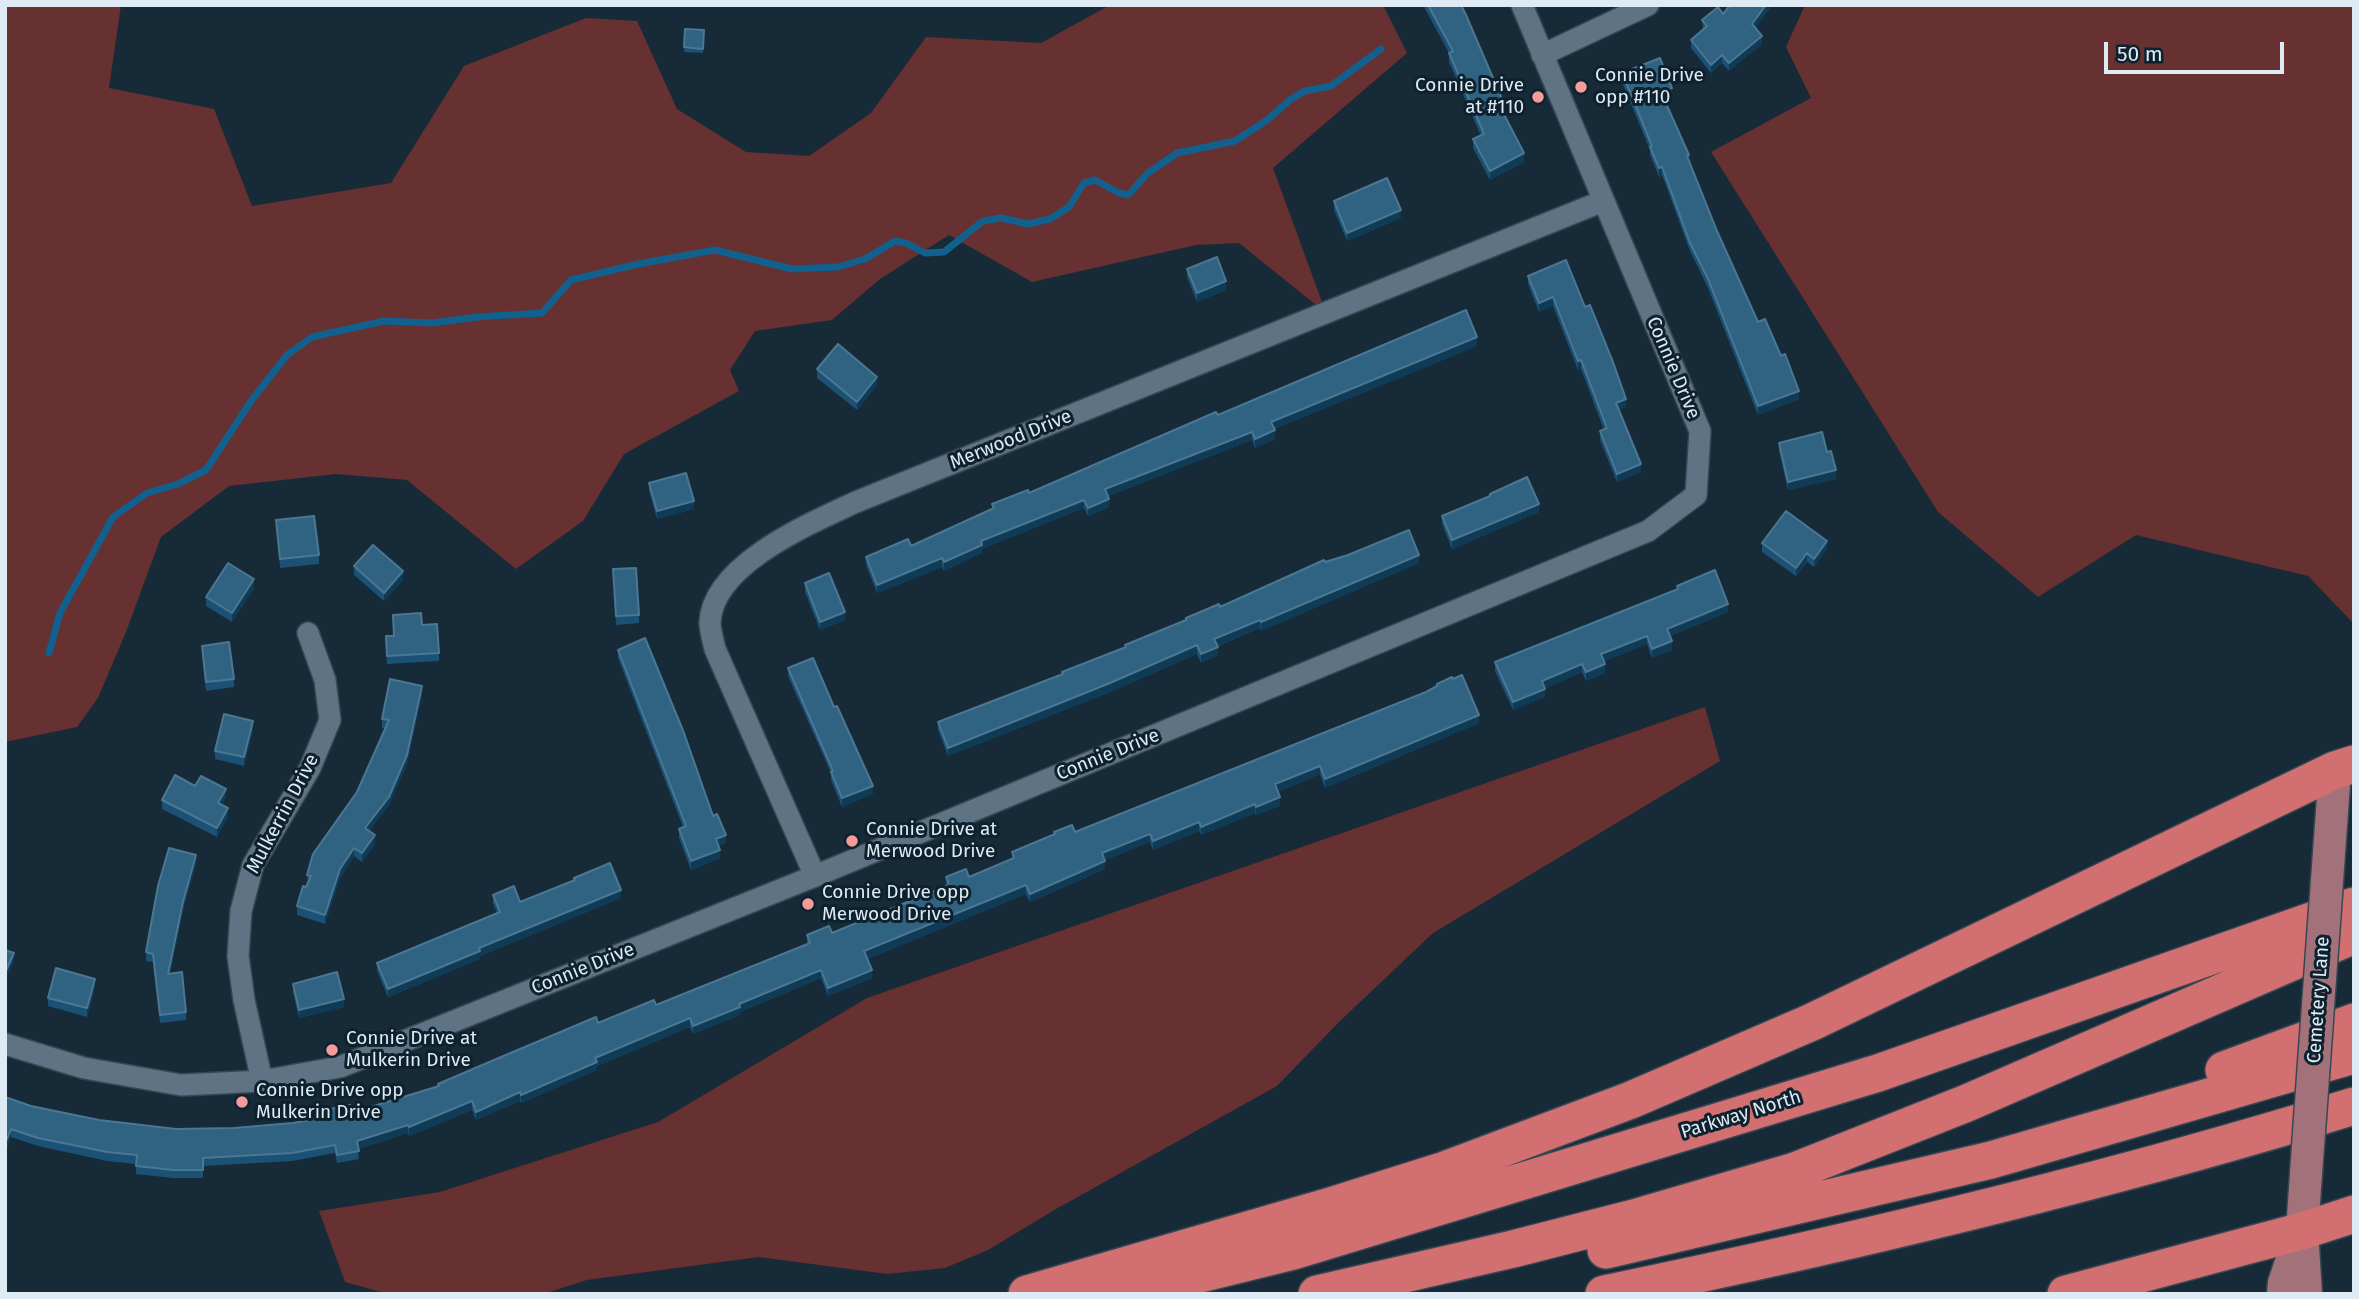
<!DOCTYPE html>
<style>
body{margin:0}
#map{position:relative;width:2359px;height:1299px;overflow:hidden;background:#172a38;font-family:"Fira Sans",sans-serif}
canvas{display:block}
.frame{position:absolute;inset:0;border:7px solid #deeaf4;pointer-events:none}
.scale{position:absolute;left:2104px;top:42px;width:180px;height:32px;box-sizing:border-box;border:4px solid #deeaf4;border-top:0;padding-left:9px;font-size:21px;line-height:24px;white-space:nowrap;color:#deeaf4;-webkit-text-stroke:5px #0d212e;paint-order:stroke}
</style>
<div id="map">
<canvas width="2359" height="1299"></canvas>
<div class="frame"></div>
<div class="scale">50 m</div>
</div>
<script>
const ctx = document.querySelector('canvas').getContext('2d');
ctx.lineJoin = 'round';
function paint(path, color) { ctx.fillStyle = color; ctx.fill(path, 'evenodd'); }
function trace(path, color, width, dash) { ctx.strokeStyle = color; ctx.lineWidth = width; ctx.lineCap = dash ? 'butt' : 'round'; ctx.setLineDash(dash || []); ctx.stroke(path); }
function write(font, color, halo, rows, align = 'center') {
  ctx.font = font + ' "Fira Sans",sans-serif'; ctx.lineWidth = 6; ctx.setLineDash([]); ctx.textBaseline = 'middle'; ctx.strokeStyle = halo; ctx.fillStyle = color; for (const [text, x, y, turn = 0] of rows) {
    ctx.save(); ctx.translate(x, y); ctx.rotate((+turn || 0) * Math.PI / 180); ctx.textAlign = isNaN(turn) ? turn : align; if (halo) ctx.strokeText(text, 0, 0); ctx.fillText(text, 0, 0); ctx.restore();
  }
}
const green = new Path2D(`
 M5,5H121L109,88L214,109L252,206L391,183L464,66L586,18L637,21L677,109L746,152L809,156L871,113L926,37L1041,43L1110,5H1383L1407,53L1273,168L1326,313L1239,243L1196,245L1032,282L949,235L880,279L832,320L755,331L730,370L739,391L624,454L583,521L516,569L407,480L336,474L229,486L161,537L126,632L98,698L77,727L5,742Z
 M1805,5H2354V624L2308,576L2136,535L2038,597L1938,512L1711,152L1811,98L1786,47Z
 M1705,707L1720,761L1433,933L1339,1022L1277,1086L1056,1209L988,1250L945,1268L887,1274L759,1257L587,1280L543,1294H388L345,1282L319,1211L440,1192L658,1122L867,998Z`);
const stream = new Path2D(`
 M49,653L60,613L113,517L147,493L178,484L206,470L251,401L287,355L312,337L384,321L432,323L477,317L542,313L571,280L638,264L715,250L792,269L838,267L865,259L895,241L906,243L925,253L944,252L983,221L1001,218L1028,224L1050,219L1069,207L1084,183L1095,180L1119,193L1128,195L1148,173L1177,153L1235,141L1267,120L1291,99L1305,91L1331,86L1381,49`);
const minor = new Path2D(`
 M1542,55L1648,5
 M815,876L715,649C713,640 710,631 710,622C713,564 811,523 856,502L1603,201
 M5,1044L84,1068L181,1085L262,1081L340,1067L815,876L1648,531L1696,495L1700,431L1522,5
 M262,1081L244,1000L238,956L241,911L253,865L310,768L330,720L325,680L308,633`);
const primary = new Path2D(`
 M2327,881L2335,770
 M2306,1174L2302,1231L2306,1294
 M2283,1294L2284,1283L2298,1242`);
const motorway = new Path2D(`
 M2224,1070L2354,1022
 M1606,1250L1991,1160L2354,1055
 M1027,1294L1334,1205L1442,1171L1631,1100L1812,1022L2335,770L2354,764
 M1119,1294L1293,1251L1878,1073L2354,906
 M1317,1294L1513,1249L1634,1218L1795,1171L1967,1103L2354,935
 M1604,1294C1857,1242 2107,1182 2354,1106
 M2066,1294L2302,1231L2354,1214`);
const primaryBridge = new Path2D(`
 M2306,1174L2327,881`);
const wall = new Path2D(`
 M1423,5H1461L1502,108H1500L1524,162L1490,180L1473,148V139L1481,136L1449,62V53Z
 M1772,5L1755,28L1762,44L1729,71L1722,63L1711,73L1691,48V40L1703,30L1702,20L1723,14Z
 M685,29L704,30L703,53L684,52Z
 M1622,73L1672,96L1664,99L1717,231L1758,322L1799,399L1758,415L1708,288L1690,251L1662,175L1659,177L1650,155V150L1622,82Z
 M1334,201L1401,218L1347,241L1334,210Z
 M1566,260L1626,407L1619,410L1641,472L1617,482L1600,440V431L1604,430L1581,369L1578,370L1553,306L1539,312L1528,284V276Z
 M1187,269L1226,290L1197,302L1187,277Z
 M1477,346L1274,429L1275,439L1255,448L1252,440L1108,496L1109,507L1088,516L1084,508L982,549V553L944,571L942,567L877,593L866,565V557L911,546L992,509V504L1029,493L1218,415Z
 M817,369L877,385L857,410L817,378Z
 M1779,443L1827,452L1836,479L1788,490L1779,451Z
 M649,483L694,509L657,519L649,491Z
 M1490,494L1539,512L1452,549L1442,524V516L1490,496Z
 M276,520L319,555V564L280,568Z
 M1762,543L1827,549L1814,567L1807,562L1796,576L1762,552Z
 M1325,562L1419,563L1261,631L1260,628L1218,646V655L1201,663L1197,654L1110,692L948,756L938,730V722L1062,674V672L1125,647V645L1186,620V618L1220,607Z
 M354,566L403,580L384,601L354,575Z
 M613,569L639,615V623L616,625Z
 M805,583L845,620L820,630L805,592Z
 M1677,586L1728,612L1670,636L1672,650L1652,658L1647,644L1604,661L1605,673L1586,681L1582,672L1545,688V697L1513,710L1495,671V662L1677,589Z
 M254,588L232,622L206,606V597Z
 M422,625L439,653V661L387,664L386,636H393Z
 M202,646L234,679V687L206,691L202,654Z
 M618,650L713,816L726,843L719,846L720,858L691,870L679,838V829L683,827L618,658Z
 M788,668L834,707L873,794L842,807L831,780V773L788,676Z
 M1437,684L1479,723L1325,788L1320,774L1278,792L1280,806L1256,815L1255,813L1201,835L1199,831L1153,850L1150,842L1105,860V869L1030,902L1026,894L867,959L872,978L828,996L821,978L740,1012V1015L693,1034L690,1027L597,1066V1070L521,1103L520,1101L476,1120L472,1110L409,1136L408,1133L358,1149L359,1159L337,1163L335,1153L292,1161L203,1166V1178H173L136,1174V1164L107,1161L38,1146L11,1137L5,1153V1097L31,1106L99,1120L176,1129L234,1128L293,1123L330,1116V1109L351,1113L438,1087V1084L598,1023L656,1005L807,944V935L832,933L946,886V877H969L1012,859V852L1054,834V832H1075L1426,692L1437,686Z
 M422,695L407,764L389,805L369,831L375,844L362,862L354,856L340,878L325,924L297,915V906L308,883L307,875L357,792L385,728H382V719Z
 M253,730L244,766L215,759V751Z
 M195,786L226,797L222,805L228,816L217,837L162,809V800Z
 M196,864L183,910L170,974L186,1012V1020L160,1023L153,962L146,961V952Z
 M574,878L621,898L480,956V959L388,997L377,971V963L497,913L493,903V895L520,902L574,881Z
 M293,984L344,1007L299,1018L293,992Z
 M95,988L87,1017L48,1006V998Z`);
const shadedWall = new Path2D(`
 M1766,5H1772L1752,32V24Z
 M1762,36V44L1729,71V63Z
 M1722,55V63L1711,73V65Z
 M1672,88V96L1661,101V92Z
 M1502,99V108L1497,110V101Z
 M1524,153V162L1490,180V171Z
 M1662,167V175L1659,177V168Z
 M1401,210V218L1347,241V233Z
 M1226,281V290L1197,302V293Z
 M1553,297V306L1539,312V303Z
 M1477,337V346L1271,430V422Z
 M1581,360V369L1578,370V361Z
 M877,377V385L857,410V402Z
 M1799,391V399L1758,415V406Z
 M1626,399V407L1616,411V403Z
 M1275,430V439L1255,448V439Z
 M1252,432V440L1105,497V489Z
 M1641,464V472L1617,482V474Z
 M1836,470V479L1788,490V482Z
 M1109,499V507L1088,516V508Z
 M1084,500V508L982,549V553L944,571V562L981,541Z
 M694,501V509L657,519V511Z
 M1539,504V512L1452,549V540Z
 M1827,541V549L1814,567V559Z
 M1807,553V562L1796,576V568Z
 M1419,555V563L1261,631V622Z
 M942,558V567L877,593V585Z
 M403,571V580L384,601V593Z
 M254,579V588L232,622V613Z
 M1728,604V612L1667,637V629Z
 M845,612V620L820,630V622Z
 M1260,620V628L1214,647V639Z
 M1647,636V644L1601,663V654Z
 M1672,641V650L1652,658V649Z
 M1197,645V654L1110,692L948,756V748Z
 M1218,647V655L1201,663V654Z
 M1582,664V672L1542,689V681Z
 M1605,664V673L1586,681V672Z
 M422,686V695L407,764L389,805L365,837V828Z
 M1545,689V697L1513,710V702Z
 M1479,715V723L1325,788V779Z
 M253,721V730L244,766V757Z
 M1320,766V774L1275,793V784Z
 M873,786V794L842,807V798Z
 M226,789V797L218,812V803Z
 M1280,797V806L1256,815V807Z
 M1255,804V813L1201,835V827Z
 M228,808V816L217,837V828Z
 M1199,822V831L1153,850V841Z
 M1150,834V842L1102,861V853Z
 M375,835V844L362,862V853Z
 M726,835V843L716,847V839Z
 M354,848V856L340,878L325,924V915L340,869Z
 M720,850V858L691,870V861Z
 M196,855V864L183,910L168,982V974L183,902Z
 M1105,861V869L1030,902V894Z
 M1026,885V894L864,960V951Z
 M621,890V898L480,956V959L388,997V989L479,948Z
 M14,953V962L5,981V973Z
 M821,970V978L740,1012V1015L693,1034V1026L739,1004Z
 M872,970V978L828,996V988Z
 M95,979V988L87,1017V1008Z
 M344,999V1007L299,1018V1010Z
 M690,1018V1027L597,1066V1070L521,1103V1095L595,1058Z
 M520,1092V1101L476,1120V1112Z
 M472,1101V1110L409,1136V1127Z
 M408,1125V1133L357,1149V1141Z
 M11,1129V1137L5,1153V1144Z`);
const building = new Path2D(`
 M1428,5H1461L1466,15L1502,99L1497,101L1524,153L1490,171L1473,139L1484,134L1449,53L1453,51Z
 M1730,5H1766L1752,24L1762,36L1729,63L1722,55L1711,65L1691,40L1707,26L1702,20L1718,7L1723,14Z
 M685,29L704,30L703,49L684,47Z
 M1660,58L1672,88L1661,92L1689,155L1687,156L1717,231L1758,322L1765,319L1781,356L1785,354L1799,391L1758,406L1708,279L1690,243L1662,167L1659,168L1650,147L1652,146L1622,73Z
 M1387,178L1401,210L1347,233L1334,201Z
 M1217,257L1226,281L1197,293L1187,269Z
 M1566,260L1585,307L1590,305L1613,362L1626,399L1616,403L1641,464L1617,474L1600,431L1607,428L1581,360L1578,361L1553,297L1539,303L1528,276Z
 M1466,310L1477,337L1271,422L1275,430L1255,439L1252,432L1105,489L1109,499L1088,508L1084,500L981,541L982,545L944,562L942,558L877,585L866,557L908,539L911,546L994,508L992,504L1028,490L1029,493L1216,412L1218,415Z
 M838,344L877,377L857,402L817,369Z
 M1822,432L1827,452L1831,451L1836,470L1788,482L1779,443Z
 M686,473L694,501L657,511L649,483Z
 M1527,477L1539,504L1452,540L1442,516L1490,496V494Z
 M1786,511L1827,541L1814,559L1807,553L1796,568L1762,543Z
 M314,516L319,555L280,559L276,520Z
 M1409,530L1419,555L1261,622L1260,620L1214,639L1218,647L1201,654L1197,645L1110,683L948,748L938,722L1063,674L1062,672L1126,647L1125,645L1186,620V618L1219,604L1220,607L1324,560L1325,562L1348,555Z
 M373,545L403,571L384,593L354,566Z
 M228,563L254,579L232,613L206,597Z
 M636,568L639,615L616,616L613,569Z
 M1715,570L1728,604L1667,629L1672,641L1652,649L1647,636L1601,654L1605,664L1586,672L1582,664L1542,681L1545,689L1513,702L1495,662L1678,589L1677,586Z
 M829,573L845,612L820,622L805,583Z
 M421,613L422,625L437,624L439,653L387,656L386,636H394L393,615Z
 M645,638L684,733L713,816L717,814L726,835L716,839L720,850L691,861L679,829L686,826L618,650Z
 M229,642L234,679L206,682L202,646Z
 M813,658L834,707L837,706L873,786L842,798L831,772L833,771L788,668Z
 M1462,675L1479,715L1325,779L1320,766L1275,784L1280,797L1256,807L1255,804L1201,827L1199,822L1153,841L1150,834L1102,853L1105,861L1030,894L1026,885L864,951L872,970L828,988L821,970L739,1004L740,1007L693,1026L690,1018L595,1058L597,1062L521,1095L520,1092L476,1112L472,1101L409,1127L408,1125L357,1141L359,1151L337,1155L335,1145L292,1153L203,1158V1170H173L136,1166L137,1155L107,1152L38,1138L11,1129L5,1144V1097L31,1106L99,1120L176,1129L234,1128L293,1123L332,1116L330,1109L350,1105L351,1113L439,1086L438,1084L494,1060L596,1017L598,1023L654,1000L656,1005L810,943L807,935L829,926L832,933L932,892L949,885L946,877L966,869L969,877L1014,858L1012,852L1055,834L1054,832L1072,825L1075,832L1426,692L1437,686V684L1452,677L1453,679Z
 M390,679L422,686L407,755L389,797L365,828L375,835L362,853L354,848L340,869L325,915L297,906L303,886L306,887L311,876L307,875L313,854L357,792L389,720L382,719Z
 M224,714L253,721L244,757L215,751Z
 M175,775L195,786L201,776L226,789L218,803L228,808L217,828L162,800Z
 M169,848L196,855L183,902L168,974L182,972L186,1012L160,1015L153,954L146,952L158,886Z
 M610,863L621,890L479,948L480,951L388,989L377,963L500,912L493,895L514,886L520,902L575,880L574,878Z
 M5,950L14,953L5,973Z
 M56,968L95,979L87,1008L48,998Z
 M337,972L344,999L299,1010L293,984Z`);
const markers = [
 [1581,87,7,"#f59b9a"],
 [1538,97,7,"#f59b9a"],
 [852,841,7,"#f59b9a"],
 [808,904,7,"#f59b9a"],
 [332,1050,7,"#f59b9a"],
 [242,1102,7,"#f59b9a"]
];
const poiNames = [
 ["Connie Drive",1595,76],
 ["opp #110",1595,98],
 ["Connie Drive",1524,86,"right"],
 ["at #110",1524,108,"right"],
 ["Connie Drive at",866,830],
 ["Merwood Drive",866,852],
 ["Connie Drive opp",822,893],
 ["Merwood Drive",822,915],
 ["Connie Drive at",346,1039],
 ["Mulkerin Drive",346,1061],
 ["Connie Drive opp",256,1091],
 ["Mulkerin Drive",256,1113]
];
const streetNames = [
 ["Connie Drive",1673,368,67],
 ["Merwood Drive",1011,440,-22],
 ["Connie Drive",1108,755,-22],
 ["Mulkerrin Drive",283,814,-62],
 ["Connie Drive",583,969,-22],
 ["Cemetery Lane",2319,1000,-86],
 ["Parkway North",1741,1115,-17]
];
paint(green, '#673031');
trace(stream, '#11608e', 7);
trace(minor, '#374752', 24);
trace(primary, '#374752', 35);
trace(motorway, '#374752', 40);
trace(minor, '#5e7384', 21);
trace(primary, '#a37179', 32);
trace(motorway, '#d16f71', 37);
trace(primaryBridge, '#374752', 35, []);
trace(primaryBridge, '#a37179', 32);
paint(wall, '#1b5174');
paint(shadedWall, '#103b56');
paint(building, '#306281');
trace(building, '#4b7793', 2);
for (const [x, y, r, color] of markers) { const dot = new Path2D(); dot.arc(x, y, r, 0, 2 * Math.PI); ctx.fillStyle = color; ctx.fill(dot); trace(dot, '#0d212e', 2.5); }
write('19px', '#deeaf4', '#0d212e', poiNames, 'left');
write('19px', '#deeaf4', '#0d212e', streetNames);
</script>
